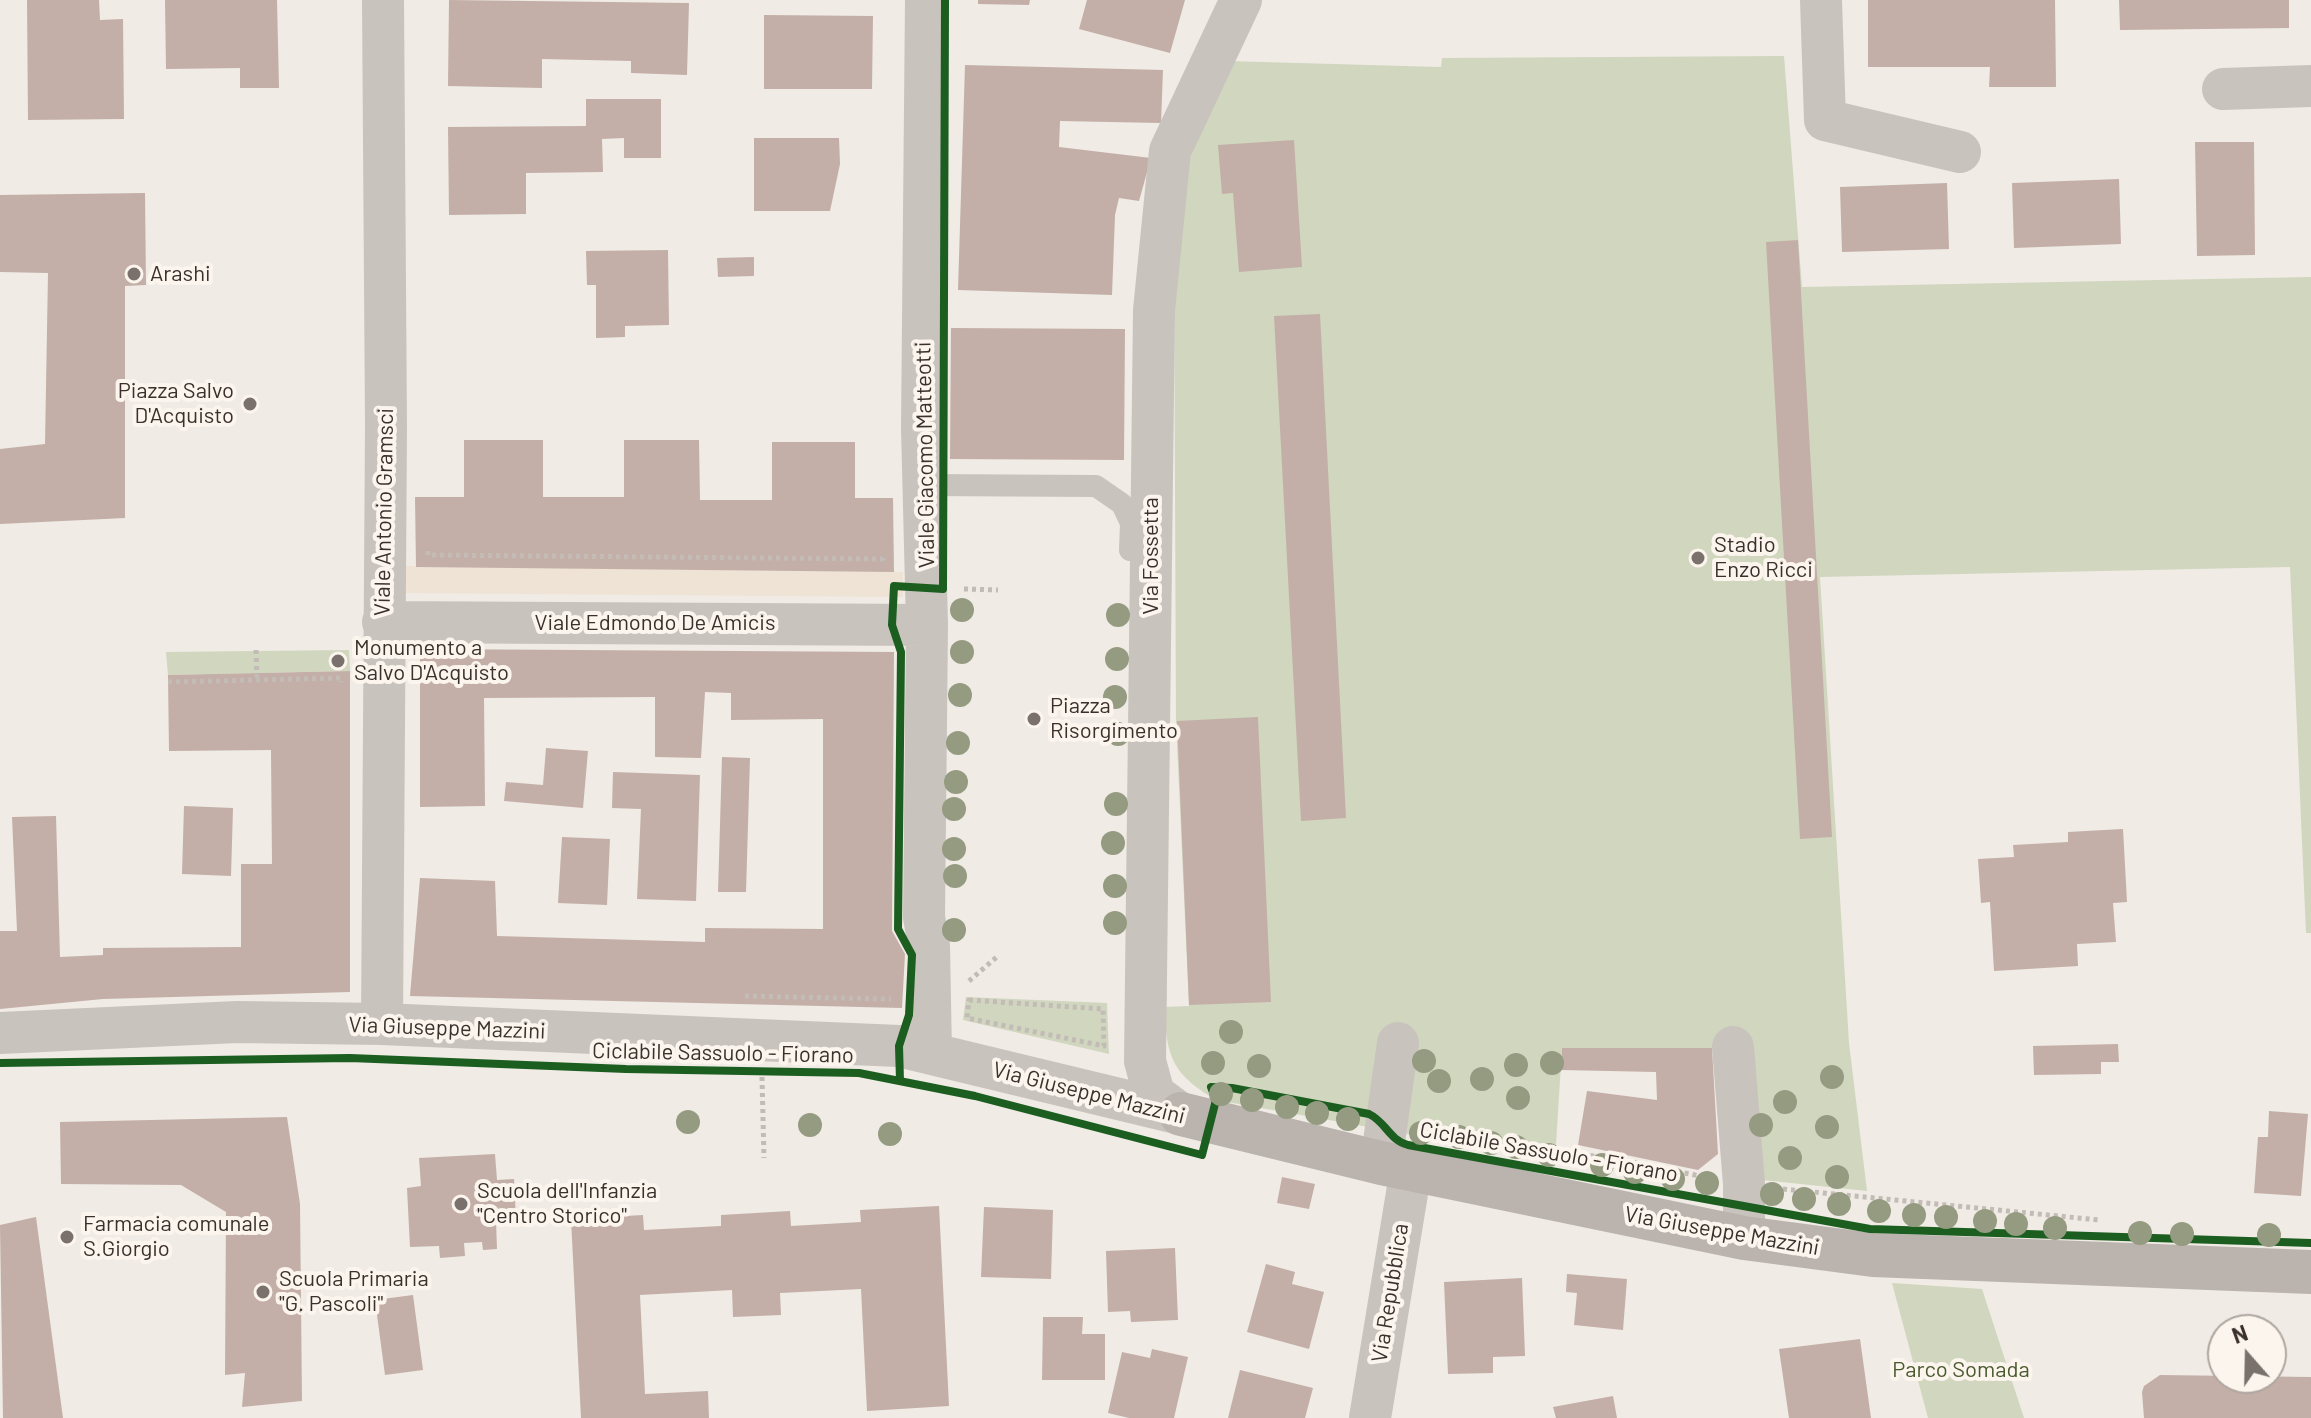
<!DOCTYPE html>
<style>
body{margin:0}
#map{position:relative;width:2311px;height:1418px;overflow:hidden;background:#f0ebe5;font-family:Barlow,sans-serif}
canvas{display:block}
.north{position:absolute;left:2207px;top:1314px;width:80px;height:80px;box-sizing:border-box;background:#fbf5ee;border:2px solid #aea6a0;border-radius:50%;rotate:340deg;font-size:22px;font-weight:700;line-height:32px;text-align:center;color:#3b302b}
.north::after{content:'';display:block;margin:auto;width:28px;height:36px;background:#7a716c;clip-path:polygon(50% 0,100% 100%,50% 72%,0 100%)}
</style>
<div id="map">
<canvas width="2311" height="1418"></canvas>
<div class="north">N</div>
</div>
<script>
const ctx = document.querySelector('canvas').getContext('2d');
ctx.lineJoin = 'round';
function paint(path, color) { ctx.fillStyle = color; ctx.fill(path, 'evenodd'); }
function trace(path, color, width, dash) { ctx.strokeStyle = color; ctx.lineWidth = width; ctx.lineCap = dash ? 'butt' : 'round'; ctx.setLineDash(dash || []); ctx.stroke(path); }
function write(font, color, halo, rows, align = 'center') {
  ctx.font = font + ' Barlow,sans-serif'; ctx.lineWidth = 8; ctx.setLineDash([]); ctx.textBaseline = 'middle'; ctx.strokeStyle = halo; ctx.fillStyle = color; for (const [text, x, y, turn = 0] of rows) {
    ctx.save(); ctx.translate(x, y); ctx.rotate((+turn || 0) * Math.PI / 180); ctx.textAlign = isNaN(turn) ? turn : align; if (halo) ctx.strokeText(text, 0, 0); ctx.fillText(text, 0, 0); ctx.restore();
  }
}
const green = new Path2D(`
 M1784,56L1802,287L2311,277V933H2306L2290,567L1820,577L1849,1043L1867,1191L1753,1179L1745,1047L1655,1051L1562,1048L1555,1160L1216,1100C1171,1073 1167,1057 1164,1007L1189,1006L1176,721L1174,256L1190,158L1227,61L1441,67L1442,58Z
 M349,650L350,671L168,675L166,652Z
 M966,997L1107,1003L1109,1054L963,1020Z
 M1892,1283L1982,1289L2024,1418H1928Z`);
const plaza = new Path2D(`
 M406,566L903,572V597L405,593Z`);
const building = new Path2D(`
 M27,0H99L100,20L123,19L124,119L28,120Z
 M165,0H277L279,88H240V68L166,69Z
 M449,0L689,3L687,75L631,73V61L542,59V88L448,86Z
 M978,0H1030L1029,5L978,4Z
 M1087,0H1185L1170,53L1079,29Z
 M1868,0H2055L2056,87H1989L1990,67H1868Z
 M2119,0H2289V28L2120,30Z
 M764,15L873,16L872,89H764Z
 M965,65L1163,70L1161,123L1060,121L1059,147L1151,158L1139,201L1119,198L1115,215L1112,295L958,290Z
 M586,99H661V158H624V138L602,139L603,172L526,173V214L449,215L448,127L586,126Z
 M754,138H839L840,164L830,211H754Z
 M1294,140L1302,267L1239,272L1233,193L1222,194L1218,145Z
 M2195,142H2254L2255,255L2197,256Z
 M2119,179L2121,244L2014,248L2012,183Z
 M1947,183L1949,249L1842,252L1840,187Z
 M145,193L146,285L125,286V518L0,524V449L45,444L48,273L0,272V195Z
 M1798,240L1832,837L1800,839L1766,242Z
 M668,250L669,325L625,326V337L596,338V285H587L586,251Z
 M754,257V276L718,277L717,258Z
 M1320,314L1346,818L1301,821L1274,316Z
 M951,328L1125,329L1124,460L950,459Z
 M464,440H543V497H624V440H699L700,500H772V442H855V498H893L894,572L416,567L415,497H464Z
 M420,649L894,652L892,931L905,954L902,1008L410,996L420,878L495,881L497,936L705,942V928L823,929V719L731,720V693L705,692L701,758L655,757V697L484,698L485,806L420,807Z
 M350,671V992L103,999L0,1009V931H17L12,817L56,816L60,957L103,955V948L241,947V864H272L271,750L169,751L168,675Z
 M1258,717L1271,1002L1189,1005L1177,721Z
 M546,748L588,751L583,808L504,801L506,782L543,785Z
 M722,757L750,758L746,892H718Z
 M613,772L700,775L696,901L637,899L641,809L612,808Z
 M184,806L233,808L231,876L182,874Z
 M2123,829L2127,902L2113,903L2116,942L2077,944L2078,966L1994,971L1990,902L1981,903L1978,859L2014,857L2013,845L2068,842V832Z
 M562,837L610,839L607,905L558,903Z
 M2118,1044L2119,1062H2101V1074L2034,1075L2033,1046Z
 M1562,1048H1712L1718,1154L1698,1170L1578,1145L1587,1091L1657,1100L1656,1072L1561,1070Z
 M2269,1111L2308,1114L2301,1196L2254,1193L2258,1137H2268Z
 M287,1117L300,1204L302,1401L242,1407L245,1373L225,1375L226,1212L181,1185L61,1184L60,1122Z
 M495,1154L497,1180L514,1179L516,1220L496,1221L497,1249L483,1250L482,1242L464,1243L465,1256L440,1258L439,1246L410,1247L407,1188L421,1186L419,1158Z
 M1282,1177L1315,1184L1309,1209L1277,1203Z
 M939,1206L949,1406L867,1411L861,1289L780,1293L781,1315L733,1317L732,1290L640,1295L645,1394L708,1391L709,1418H581L571,1219L643,1215L644,1230L721,1226V1215L790,1211L791,1226L861,1222L860,1210Z
 M984,1207L1053,1210L1051,1279L981,1277Z
 M36,1217L63,1418H3L0,1225Z
 M1175,1248L1178,1320L1131,1322L1130,1311L1108,1312L1106,1251Z
 M1266,1264L1295,1272L1292,1284L1324,1292L1309,1349L1247,1332Z
 M1567,1274L1627,1279L1623,1330L1574,1325L1577,1293L1566,1292Z
 M1522,1278L1525,1356L1493,1357V1373L1448,1374L1444,1282Z
 M413,1295L423,1370L385,1375L375,1300Z
 M1043,1317H1083L1082,1334H1105V1380H1042Z
 M1860,1339L1871,1418H1789L1779,1349Z
 M1152,1349L1188,1357L1174,1418H1129L1108,1413L1122,1352L1150,1358Z
 M1240,1370L1313,1388L1305,1418H1228Z
 M2160,1375L2311,1377V1418H2144L2142,1392L2144,1386Z
 M1613,1396L1617,1418H1556L1553,1407Z`);
const path = new Path2D(`
 M428,551V555L883,559V555
 M964,589L998,590
 M256,650L257,680
 M168,682L341,678V682
 M969,981L999,955
 M745,996L891,999
 M969,1000L1103,1009L1104,1046L967,1018Z
 M762,1077L764,1158
 M1425,1125L1706,1177
 M1783,1189L2099,1220`);
const lane = new Path2D(`
 M925,485L1096,486L1122,504L1131,523L1130,550`);
const street = new Path2D(`
 M926,0L922,428L927,625L924,917L929,946L931,1054
 M1821,0L1825,120L1960,152
 M2223,89L2311,86
 M383,622L927,625
 M382,1024L386,426L383,0
 M0,1033L237,1022L382,1024L899,1046L1181,1114
 M1733,1047L1744,1184V1238
 M1181,1114L1154,1094L1145,1061L1154,310L1170,151L1241,0
 M1381,1163L1398,1043
 M1370,1418L1411,1169`);
const secondary = new Path2D(`
 M1181,1114L1381,1163L1744,1238L1873,1255L2311,1272`);
const cycleway = new Path2D(`
 M0,1063L350,1058L626,1069L859,1073L975,1096L1202,1155L1216,1100L1211,1087L1232,1088L1369,1114C1386,1122 1389,1140 1408,1145L1870,1229L2311,1243
 M900,1081L899,1046L909,1015L912,955L898,929L901,652L892,625L894,586L943,589L945,0`);
const trees = [
 [962,610],
 [1118,615],
 [962,652],
 [1117,659],
 [960,695],
 [1115,697],
 [1118,734],
 [958,743],
 [956,782],
 [1116,804],
 [954,809],
 [1113,843],
 [954,849],
 [955,876],
 [1115,886],
 [1115,923],
 [954,930],
 [1231,1032],
 [1424,1061],
 [1213,1063],
 [1552,1063],
 [1516,1065],
 [1259,1066],
 [1832,1077],
 [1482,1079],
 [1439,1081],
 [1221,1094],
 [1518,1098],
 [1252,1100],
 [1785,1102],
 [1287,1107],
 [1317,1113],
 [1348,1119],
 [688,1122],
 [810,1125],
 [1761,1125],
 [1827,1127],
 [1421,1133],
 [890,1134],
 [1459,1137],
 [1491,1143],
 [1516,1147],
 [1549,1155],
 [1790,1158],
 [1602,1165],
 [1635,1172],
 [1837,1177],
 [1673,1179],
 [1707,1183],
 [1772,1194],
 [1804,1199],
 [1839,1204],
 [1879,1211],
 [1914,1215],
 [1946,1217],
 [1985,1221],
 [2016,1224],
 [2055,1228],
 [2140,1233],
 [2182,1234],
 [2269,1235]
];
const markers = [
 [134,274,8,"#7a716c"],
 [250,404,8,"#7a716c"],
 [1698,558,8,"#7a716c"],
 [338,661,8,"#7a716c"],
 [1034,719,8,"#7a716c"],
 [461,1204,8,"#7a716c"],
 [67,1237,8,"#7a716c"],
 [263,1292,8,"#7a716c"]
];
const poiNames = [
 ["Arashi",150,274],
 ["Piazza Salvo",234,391,"right"],
 ["D'Acquisto",234,416,"right"],
 ["Stadio",1714,545],
 ["Enzo Ricci",1714,570],
 ["Monumento a",354,648],
 ["Salvo D'Acquisto",354,673],
 ["Piazza",1050,706],
 ["Risorgimento",1050,731],
 ["Scuola dell'Infanzia",477,1191],
 ["\"Centro Storico\"",477,1216],
 ["Farmacia comunale",83,1224],
 ["S.Giorgio",83,1249],
 ["Scuola Primaria",279,1279],
 ["\"G. Pascoli\"",279,1304]
];
const streetNames = [
 ["Viale Giacomo Matteotti",925,455,-91],
 ["Viale Antonio Gramsci",384,512,-89],
 ["Via Fossetta",1151,556,-90],
 ["Viale Edmondo De Amicis",655,623],
 ["Via Giuseppe Mazzini",447,1028,2],
 ["Ciclabile Sassuolo - Fiorano",723,1053,1],
 ["Via Giuseppe Mazzini",1089,1093,14],
 ["Ciclabile Sassuolo - Fiorano",1549,1152,10],
 ["Via Giuseppe Mazzini",1722,1231,10],
 ["Via Repubblica",1390,1293,-81]
];
const parkNames = [
 ["Parco Somada",1961,1370]
];
paint(green, '#d1d6bf');
paint(plaza, '#eee3d5');
paint(building, '#c3afa7');
trace(path, '#c2bbb6', 5, [4, 4]);
trace(lane, '#c9c3be', 22);
trace(street, '#c9c3be', 42);
trace(secondary, '#bab3ae', 44);
trace(cycleway, '#1b5e20', 8);
ctx.fillStyle = '#959b80';
for (const [x, y] of trees) { ctx.beginPath(); ctx.arc(x, y, 12, 0, 2 * Math.PI); ctx.fill(); }
for (const [x, y, r, color] of markers) { const dot = new Path2D(); dot.arc(x, y, r, 0, 2 * Math.PI); ctx.fillStyle = color; ctx.fill(dot); trace(dot, '#fbf5ee', 3); }
write('22px', '#3b302b', '#fbf5ee', poiNames, 'left');
write('22px', '#3b302b', '#fbf5ee', streetNames);
write('22px', '#4a5a2e', '#fbf5ee', parkNames);
</script>
